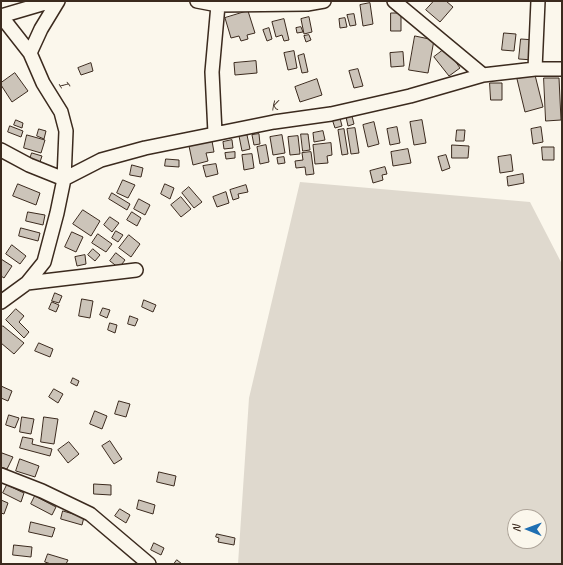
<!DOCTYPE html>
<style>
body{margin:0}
#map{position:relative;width:563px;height:565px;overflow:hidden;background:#fbf7ec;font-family:Caveat,sans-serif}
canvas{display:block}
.frame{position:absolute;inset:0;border:2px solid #3b2a1e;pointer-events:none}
.north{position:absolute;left:507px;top:509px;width:40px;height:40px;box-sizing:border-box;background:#fbf7ec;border:1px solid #aea59a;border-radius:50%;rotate:271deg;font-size:11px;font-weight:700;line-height:16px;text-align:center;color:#3b2a1e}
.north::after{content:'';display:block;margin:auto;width:14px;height:18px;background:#1f6fb2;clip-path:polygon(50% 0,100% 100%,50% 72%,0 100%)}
</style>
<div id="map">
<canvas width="563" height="565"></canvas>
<div class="frame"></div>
<div class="north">N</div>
</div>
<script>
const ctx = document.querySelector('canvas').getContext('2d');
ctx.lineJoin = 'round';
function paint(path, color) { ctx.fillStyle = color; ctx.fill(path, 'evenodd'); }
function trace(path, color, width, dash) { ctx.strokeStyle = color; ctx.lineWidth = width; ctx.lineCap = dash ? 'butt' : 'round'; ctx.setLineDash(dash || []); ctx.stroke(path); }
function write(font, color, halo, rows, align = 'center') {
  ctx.font = font + ' Caveat,sans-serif'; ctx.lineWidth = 4; ctx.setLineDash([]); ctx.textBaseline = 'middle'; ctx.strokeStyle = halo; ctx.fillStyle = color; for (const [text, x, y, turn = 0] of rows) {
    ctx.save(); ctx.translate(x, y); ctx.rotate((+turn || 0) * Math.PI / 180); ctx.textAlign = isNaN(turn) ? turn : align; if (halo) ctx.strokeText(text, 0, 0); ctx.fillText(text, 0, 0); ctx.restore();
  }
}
const green = new Path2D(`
 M300,182L530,202L562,264V564H238L249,398ZM515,517H539V541H515Z`);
const building = new Path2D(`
 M434,1H446L453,7L440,22L426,10Z
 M370,3L373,24L363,26L360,5Z
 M248,11L255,33L247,35L248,39L241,41L239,36L231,38L225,18Z
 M391,13H401V31H391Z
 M354,14L356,25L350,26L347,15Z
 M309,17L312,32L304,34L301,19Z
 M345,18L347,27L340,28L339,19Z
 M284,19L289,40L284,41L282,35L276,37L272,22Z
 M301,27L303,32L297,33L296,28Z
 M269,28L272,39L267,41L263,30Z
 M504,33L516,34L514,51L502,50Z
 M309,35L311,40L306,42L304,36Z
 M415,36L434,40L428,73L409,70Z
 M521,39L535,40L533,60L519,59Z
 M446,48L460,68L449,76L434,57Z
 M294,51L297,68L288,70L284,53Z
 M403,52L404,66L391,67L390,53Z
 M304,54L308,72L302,73L298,56Z
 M256,61L257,73L235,75L234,63Z
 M91,63L93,71L81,75L78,68Z
 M358,69L363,86L354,88L349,71Z
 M15,73L28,91L12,102L1,85V83Z
 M535,75L543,107L525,112L517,79Z
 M544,78H559L561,120L546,121Z
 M317,79L322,95L300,102L295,87Z
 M490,83H502V100H491Z
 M352,116L354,124L348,126L346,117Z
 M340,118L342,126L335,128L332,119Z
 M16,120L23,123L22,128L14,125Z
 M422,120L426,143L414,145L410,122Z
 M374,122L379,144L368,147L363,125Z
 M10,126L23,131L21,137L8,132Z
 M397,127L400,143L390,145L387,129Z
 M541,127L543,142L533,144L531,129Z
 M355,128L359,153L351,154L347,129Z
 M39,129L46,131L44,139L37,136Z
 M344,129L348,154L342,155L338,130Z
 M457,130H465L464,141H456Z
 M323,131L325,140L314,142L313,133Z
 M259,134L260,144L254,145L252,135Z
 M301,134H308L310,150L303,151Z
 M27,135L45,140L41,153L24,148Z
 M247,135L250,149L242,151L239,136Z
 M282,135L285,153L273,155L270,137Z
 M298,136L300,154L290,155L288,137Z
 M232,140L233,148L224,149L223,142Z
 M212,141L214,152L206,153L208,161L193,165L189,146Z
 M331,143L332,155L327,156L328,163L315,164L313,145Z
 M266,145L269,162L260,164L257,147Z
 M452,145L469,146L468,158H452Z
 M542,147H554V160H543Z
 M408,149L411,163L393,166L391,152Z
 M235,152V158L226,159L225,153Z
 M311,152L314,174L306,175L305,167L296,168L295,161L303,160L302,153Z
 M32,153L42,156L40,162L30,159Z
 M252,154L254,168L244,170L242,155Z
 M446,155L450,168L442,171L438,157Z
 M511,155L513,171L500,173L498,157Z
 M284,157L285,163L278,164L277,158Z
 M166,159L179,160V167L165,166Z
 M216,164L218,174L206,177L203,166Z
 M132,165L143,168L141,177L130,175Z
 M385,167L387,174L382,175L383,180L373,183L370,171Z
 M523,174L524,183L508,186L507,177Z
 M123,180L135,185L128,198L117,193Z
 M18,184L40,193L36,205L13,196Z
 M165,184L174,188L170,199L161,194Z
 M246,185L248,192L238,194L239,198L233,200L230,190Z
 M189,187L202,202L194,208L182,193Z
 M226,192L229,203L217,207L213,197Z
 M112,193L130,204L127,210L109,199Z
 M181,197L191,209L181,217L171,205Z
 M139,199L150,205L145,215L134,209Z
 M83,210L100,221L91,236L73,224Z
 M28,212L45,215L43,225L26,221Z
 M132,212L141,218L137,226L127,220Z
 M110,217L119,223L112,232L104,225Z
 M21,228L40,233L38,241L19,236Z
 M116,231L123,235L118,242L112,238Z
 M72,232L83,237L76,252L65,247Z
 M98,234L112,244L106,252L92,243Z
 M129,235L140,244L131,257L119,248Z
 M12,245L26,256L20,264L6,254Z
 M93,249L100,255L95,261L88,255Z
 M116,253L125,260L119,268L110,261Z
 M85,255L86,264L77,266L75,257Z
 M1,259L12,266L4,278L1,276Z
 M55,293L62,296L59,303L52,301Z
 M82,299L93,301L90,318L79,316Z
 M144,300L156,305L153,312L142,307Z
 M52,302L59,305L56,312L49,309Z
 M103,308L110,310L107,318L100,315Z
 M16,309L24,316L19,322L29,332L24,338L6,320Z
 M130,316L138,319L135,326L128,324Z
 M110,323L117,325L115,333L108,330Z
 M3,326L24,343L14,354L1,343V328Z
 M39,343L53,349L50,357L35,351Z
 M73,378L79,381L77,386L71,383Z
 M1,386L12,391L8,401L1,398Z
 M54,389L63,394L58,403L49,397Z
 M119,401L130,404L126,417L115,414Z
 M95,411L107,416L102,429L90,424Z
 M9,415L19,418L15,428L6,425Z
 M22,417L34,419L31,434L20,432Z
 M44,417L58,419L54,444L41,442Z
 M23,437L33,439L32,444L52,449L50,456L20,448Z
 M110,441L122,459L114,464L102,446Z
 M69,442L79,454L68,463L58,450Z
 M2,453L13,457L7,469L1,467Z
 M20,459L39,466L35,477L16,471Z
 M159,472L176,476L174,486L157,482Z
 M94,484L111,485V495L94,494Z
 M7,485L24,493L21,502L3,493Z
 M35,496L56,507L52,515L31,504Z
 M1,500L8,503L4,514L1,513Z
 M139,500L155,505L153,514L137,509Z
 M120,509L130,515L126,523L115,516Z
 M63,511L84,517L82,525L61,519Z
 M31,522L55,528L52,537L29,532Z
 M217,534L235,538L234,545L218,542L219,538L216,537Z
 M154,543L164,548L161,555L151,550Z
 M14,545L32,547L31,557L13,555Z
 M48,554L68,560L66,564H51L45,562Z
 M177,560L182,564H174Z`);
const minor = new Path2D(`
 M197,1L218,5L307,4L324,1
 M394,1L483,75
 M1,16L30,53L43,83L61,112L66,131L64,179L57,213L44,262L27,283L1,302
 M1,16L52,1
 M30,53L41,29L58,1
 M535,69L538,1
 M215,133L212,72L218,5
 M1,150L29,165L64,179L101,160L145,148L274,122L331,114L410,96L483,75L535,69H562
 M27,283L136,270
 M1,475L42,491L90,514L149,564`);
const streetNames = [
 ["I",63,84,59],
 ["K",274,106,-9]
];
paint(green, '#dfd9ce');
paint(building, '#ccc4b9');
trace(building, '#3b2a1e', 1);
trace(minor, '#3b2a1e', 16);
trace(minor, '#fbf7ec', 13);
write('14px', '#3b2a1e', '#fbf7ec', streetNames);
</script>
